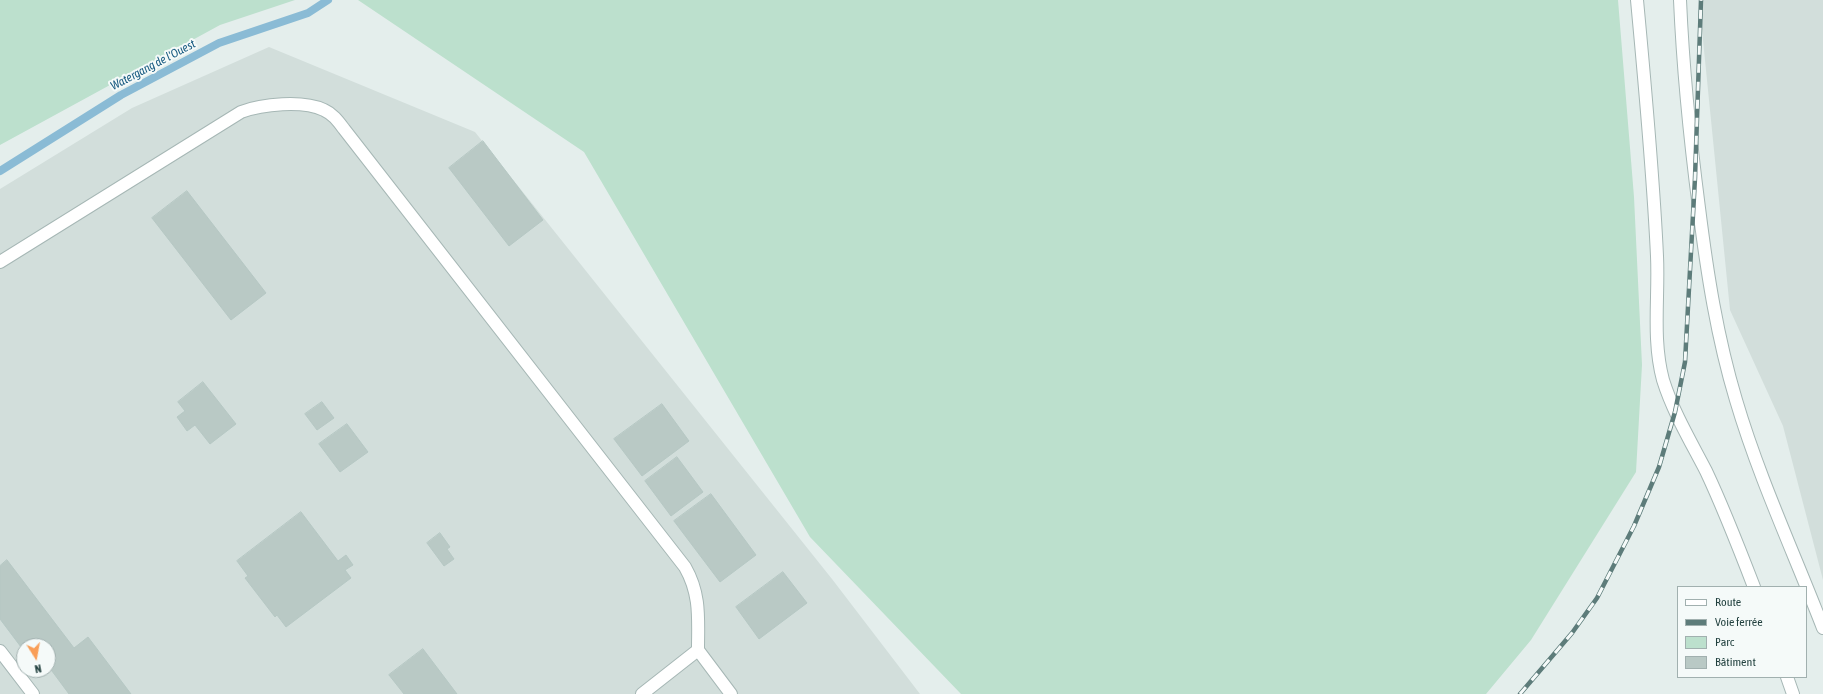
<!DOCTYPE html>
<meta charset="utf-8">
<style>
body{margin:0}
#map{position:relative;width:1823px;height:694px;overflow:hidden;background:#e4eeec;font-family:"Asap Condensed",sans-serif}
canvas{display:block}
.legend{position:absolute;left:1677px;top:586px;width:130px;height:92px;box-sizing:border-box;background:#f5faf9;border:1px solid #a1b0af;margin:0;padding:5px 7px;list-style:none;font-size:12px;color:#22413f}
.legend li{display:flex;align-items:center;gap:8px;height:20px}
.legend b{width:20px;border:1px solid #a1b0af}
.north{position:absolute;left:16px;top:638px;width:40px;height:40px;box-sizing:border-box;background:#f5faf9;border:1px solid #a1b0af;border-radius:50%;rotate:169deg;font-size:11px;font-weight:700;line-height:16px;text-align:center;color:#22413f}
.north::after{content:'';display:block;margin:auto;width:14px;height:18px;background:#f99e57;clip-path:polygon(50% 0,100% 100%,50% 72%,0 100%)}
</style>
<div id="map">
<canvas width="1823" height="694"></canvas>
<ul class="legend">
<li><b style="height:5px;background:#fff"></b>Route</li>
<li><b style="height:5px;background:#5d7c7a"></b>Voie ferrée</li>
<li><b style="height:11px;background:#bce0cd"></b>Parc</li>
<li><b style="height:11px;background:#b9c9c5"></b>Bâtiment</li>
</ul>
<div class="north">N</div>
</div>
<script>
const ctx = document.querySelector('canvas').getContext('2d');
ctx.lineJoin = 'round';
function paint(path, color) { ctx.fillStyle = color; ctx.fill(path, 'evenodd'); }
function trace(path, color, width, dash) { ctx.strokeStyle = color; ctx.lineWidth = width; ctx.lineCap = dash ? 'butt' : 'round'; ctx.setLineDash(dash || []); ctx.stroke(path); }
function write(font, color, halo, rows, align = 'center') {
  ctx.font = font + ' "Asap Condensed",sans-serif'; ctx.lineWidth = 4; ctx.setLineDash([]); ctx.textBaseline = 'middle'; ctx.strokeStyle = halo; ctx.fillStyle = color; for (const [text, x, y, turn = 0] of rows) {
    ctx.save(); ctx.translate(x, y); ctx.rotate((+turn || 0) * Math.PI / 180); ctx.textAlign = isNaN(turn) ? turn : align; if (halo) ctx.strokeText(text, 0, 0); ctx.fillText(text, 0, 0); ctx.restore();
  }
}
const built = new Path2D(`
 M1699,0H1823V580L1783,426L1730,310Z
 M269,47L475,132L832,579L920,694H0V189L132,108ZM24,646H48V670H24Z`);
const green = new Path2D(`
 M0,0H295L220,25L0,145Z
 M358,0H1618L1634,197L1642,365L1636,472L1531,640L1486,694H961L810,537L584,152Z`);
const stream = new Path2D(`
 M0,171L121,95L219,43L308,13L328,0`);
const building = new Path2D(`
 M483,141L543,220L509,246L449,168Z
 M187,191L266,293L231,320L152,218Z
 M203,382L236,424L210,444L195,425L187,431L177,417L185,411L178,402Z
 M322,402L334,418L317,430L305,414Z
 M662,404L689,441L642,476L614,439Z
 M347,424L368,452L340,472L319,444Z
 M677,457L703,492L671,516L645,481Z
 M711,494L756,555L720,582L674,521Z
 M301,512L338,561L346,555L353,565L345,570L351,578L286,627L277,615L275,617L245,578L248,576L237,561Z
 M440,533L450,547L447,549L454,559L444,566L427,543Z
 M7,560L74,648L88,637L131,694H69L49,667L51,665L49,663L48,664V646H24V651L0,619V566Z
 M783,572L807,603L759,639L736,607Z
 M423,649L457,694H404L389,675Z`);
const service = new Path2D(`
 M0,262L241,112C262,104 303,100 324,110C333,114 338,121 344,129L685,567C701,595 698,619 698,650L642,694
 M698,650L731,694
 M0,651L33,694`);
const minor = new Path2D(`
 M1637,0C1645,85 1653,170 1657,256C1659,297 1652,339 1663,380C1673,412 1691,442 1706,471C1724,509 1739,548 1754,587
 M1680,0C1683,69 1690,139 1699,208C1707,272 1717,337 1736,400C1759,478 1794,553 1823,628
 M1787,677L1793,694`);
const rail = new Path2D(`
 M1520,694L1572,633L1597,598L1634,526L1659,467L1675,412L1685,362L1695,178L1701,0`);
const waterNames = [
 ["Watergang de l'Ouest",153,65,-28]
];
paint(built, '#d2dedb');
paint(green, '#bce0cd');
trace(stream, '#8abbd5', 8);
paint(building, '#b9c9c5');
trace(building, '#b6c8c4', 1);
trace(service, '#a6b7b5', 14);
trace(minor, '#a6b7b5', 14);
trace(service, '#fff', 12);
trace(minor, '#fff', 12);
trace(rail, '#5d7c7a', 4.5);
trace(rail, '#f5faf9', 3, [9]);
write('italic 12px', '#185b81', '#f5faf9', waterNames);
</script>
